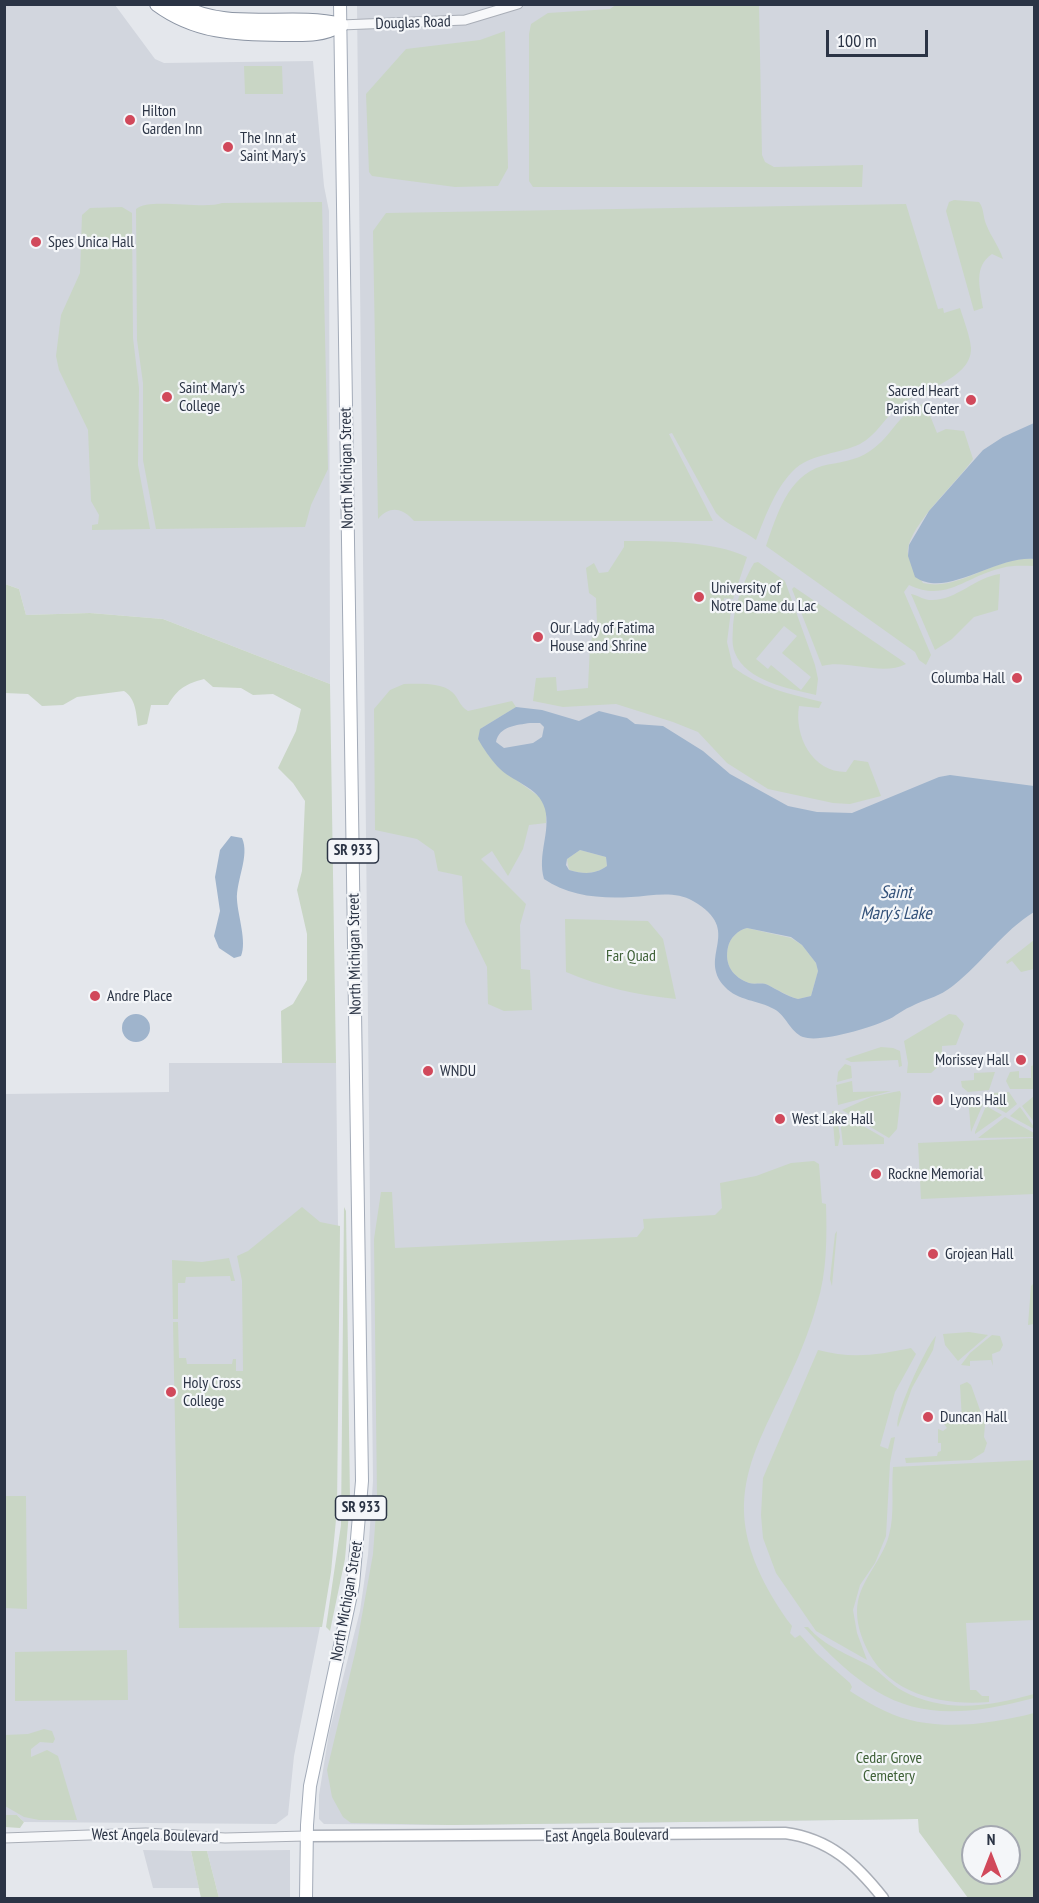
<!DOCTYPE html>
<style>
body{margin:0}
#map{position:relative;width:1039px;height:1903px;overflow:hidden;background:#e4e7ec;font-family:"PT Sans Narrow",sans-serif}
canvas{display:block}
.frame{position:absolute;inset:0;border:6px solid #2b3445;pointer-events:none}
.north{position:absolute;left:961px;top:1825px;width:60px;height:60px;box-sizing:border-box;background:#f4f6f9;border:2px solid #a4a8b1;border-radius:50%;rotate:0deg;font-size:16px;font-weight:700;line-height:24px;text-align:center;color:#2b3445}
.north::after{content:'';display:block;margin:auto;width:21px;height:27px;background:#d1495b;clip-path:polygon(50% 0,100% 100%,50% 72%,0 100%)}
.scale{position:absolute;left:826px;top:30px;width:102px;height:27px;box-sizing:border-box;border:3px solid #2b3445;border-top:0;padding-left:8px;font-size:18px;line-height:21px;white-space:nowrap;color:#2b3445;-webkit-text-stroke:4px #f4f6f9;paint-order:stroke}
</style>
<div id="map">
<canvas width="1039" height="1903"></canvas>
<div class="frame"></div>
<div class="north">N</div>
<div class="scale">100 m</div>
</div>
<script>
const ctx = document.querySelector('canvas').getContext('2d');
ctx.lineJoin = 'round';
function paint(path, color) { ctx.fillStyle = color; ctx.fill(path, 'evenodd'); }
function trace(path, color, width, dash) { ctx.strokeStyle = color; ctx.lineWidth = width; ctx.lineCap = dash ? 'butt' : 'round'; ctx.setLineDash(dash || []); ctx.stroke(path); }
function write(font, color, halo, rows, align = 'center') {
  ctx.font = font + ' "PT Sans Narrow",sans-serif'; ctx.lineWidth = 4.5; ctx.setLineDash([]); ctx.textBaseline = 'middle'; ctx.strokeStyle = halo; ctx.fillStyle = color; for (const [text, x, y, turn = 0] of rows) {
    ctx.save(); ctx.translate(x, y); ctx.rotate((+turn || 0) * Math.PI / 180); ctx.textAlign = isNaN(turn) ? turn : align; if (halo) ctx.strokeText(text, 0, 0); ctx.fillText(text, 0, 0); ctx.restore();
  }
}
const built = new Path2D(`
 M4,5H115L155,59L164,63L313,61L324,186L329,211L330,684L163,619L90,613L26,615L19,589L5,584Z
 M357,5H1034V1898L1009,1873V1837L997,1818L451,1825L324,1824L319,1819V1795L329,1733L360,1611L368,1555L373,1481Z
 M169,1063H336L339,1309L327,1592L294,1756L288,1815L276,1824L24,1822L17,1815H5V1094L169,1092Z
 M143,1850L191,1851L199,1888H153Z
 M290,1850V1898H219L207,1851Z`);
const green = new Path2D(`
 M617,4L759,5L762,155L765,162L774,167L863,165L862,187H533L529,181V34L531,24L548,13L610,9Z
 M505,31L508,168L498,186L455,187L372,176L369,172L366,94L406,49L480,40Z
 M244,66H282L283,94H245Z
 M954,200L979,202C984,208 983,217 986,224C991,237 999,246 1003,259L992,254C973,267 980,288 983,308L974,311L946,211L949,202Z
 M322,202L328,469L311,505L305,527L156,529L143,460V383L137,340L136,209C149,197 204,210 222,203Z
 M906,204L938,309L943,308L944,313L960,308C964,321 970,336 971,348C972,380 917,391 899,406C885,417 877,435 860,444C839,454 815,453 796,468C776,486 766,515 756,540C743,530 727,525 716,513L672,433L669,434L713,521H414C403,508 390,505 378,519L373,231L386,213Z
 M122,207L132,213L133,338L139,388L138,465L150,529L92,530V525L98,524L99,515L91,501L88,430L59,370L56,356L61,315L80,273L82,215L90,208Z
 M925,403L937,433L946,429L964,431L973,459C958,482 906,527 908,554C909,563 919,575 923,583C959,592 994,556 1034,559V566C1024,566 1012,565 1002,568C965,576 947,603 909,585L904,592L931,655L926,665L919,660L915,652L766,546C777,515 787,477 822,466C838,462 857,461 870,451C894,435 895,415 925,403Z
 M624,541C661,541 714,541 747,557L733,599L724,598V602L732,603L727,642L733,667C761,688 789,694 822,702L819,708L799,706C794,736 812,772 846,772L854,760L868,762L881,796L850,804L833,803L768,789L727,763L698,732L673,722L616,704L563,707L533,701L536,678L556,677L557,691L588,688L590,644L597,623L596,598L589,593L586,568L594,563L599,573L608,572L624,547Z
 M758,562L785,581L815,665L818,679L816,695C790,689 746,681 735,653C731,644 733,634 733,625C735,604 743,582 754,563ZM784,626L797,636L782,653L811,677L801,690L771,665L768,669L756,659Z
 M1000,574L998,610L974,617L952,639L935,650L911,594C917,595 922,599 929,600C955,602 975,577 1000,574Z
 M5,584L19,589L26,615L90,613L163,619L330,684L336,1063H282L281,1011L293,1004L307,980V934L297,890L302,871L305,801L293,783L278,768L296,731L301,709L273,694L253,695L241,688L213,687L204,679C186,684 178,688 168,705H151L147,724L138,726C136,713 136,699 124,691L77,697L63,705L42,706L28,694L5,693Z
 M794,587L901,660L906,664C882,677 848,659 822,666L792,589Z
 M404,684C419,684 440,682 452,692C459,698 459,706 468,711L512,701L516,707L480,729L484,749L497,766L541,798L546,810V823L529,825L523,849L508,876L492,851L481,859L526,904L520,925L521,969L530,970L532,1010L504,1011L488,1004L487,967L465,922L462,876L438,871L434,851L417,839L375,830L374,709L390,690Z
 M580,850L606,857L607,866C594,875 584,874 569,870L567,859Z
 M565,919L648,921L663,939L676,999C637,995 601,987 566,972Z
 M747,928L791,938L802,945L816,963L818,971L811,996L798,999C787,996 778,990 768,985C762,982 755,985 749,983C733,977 724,965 728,947C730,938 738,930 747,928Z
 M1034,940V969L1021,972L1012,961L1007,964L1006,962Z
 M949,1014L956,1015L964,1024L956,1045L942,1046V1063L931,1073H907L908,1063L904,1041Z
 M881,1047L893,1048L900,1051L902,1066L899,1067L898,1060L851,1062L845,1059Z
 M845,1064L851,1066L852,1078L837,1082L838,1072Z
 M1034,1065V1089H1010L1006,1081L1010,1072L1019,1071V1078H1031V1066Z
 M995,1072L989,1090L968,1092L962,1087L961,1081L974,1080V1073Z
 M852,1081L853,1092L891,1091L838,1105L836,1085Z
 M894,1092L900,1091L901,1094L897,1129L889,1138L842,1110L871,1097Z
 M1009,1092L1017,1104L1006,1113L988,1103L992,1093Z
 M969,1096L983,1104L971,1132L968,1097Z
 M1034,1096V1122L1022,1106Z
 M986,1106L1002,1115L975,1134V1132Z
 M1020,1107L1034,1127V1129L1010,1116Z
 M832,1111H836L840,1137L838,1146H835Z
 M839,1112L884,1138V1144L843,1145Z
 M1005,1117L1034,1133V1137L978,1138Z
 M1034,1138V1194L921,1199L918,1143Z
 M814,1161L819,1164L822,1203L826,1204C827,1237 827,1273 817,1304C779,1439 689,1484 792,1626L790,1633L795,1638L800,1635L817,1654L850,1683L852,1687L850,1691L853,1693C863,1699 874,1706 885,1711C930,1733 988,1725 1034,1713V1898H968L919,1832L918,1819L451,1825L351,1823L343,1817L332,1797L327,1770L356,1649L373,1554L377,1499L374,1239L381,1192H392L395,1248L637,1237L644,1228L643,1219L715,1215L722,1208L720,1183L756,1176L791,1163ZM973,1837H1009V1873H973Z
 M302,1207L320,1222L340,1226L337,1509L331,1572L322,1627L179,1628L173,1322H178L179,1358H186L187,1364H232L233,1359H236V1371H243L242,1281L237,1256L248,1251Z
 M344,1207L346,1211L350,1501L345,1559L330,1631L326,1627L341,1525Z
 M837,1231L832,1286L830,1279L835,1234Z
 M229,1258L235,1281H231L230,1276L186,1277L185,1283H178V1319H173L172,1260L202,1262Z
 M1033,1284L1034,1324L1028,1325L1031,1286Z
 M969,1332L988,1335L958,1361L945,1345L943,1334Z
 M992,1335L1000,1336L1003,1345L1000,1351L992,1354L993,1366L991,1360L970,1361V1366L961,1365L970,1353Z
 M936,1336L933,1350L912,1388L898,1427C893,1417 928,1343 936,1336Z
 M911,1348L916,1354L895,1392L880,1446L888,1449L891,1438L895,1437L890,1463L886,1536L875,1563L860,1585L853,1610L857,1633L867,1660L816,1631L776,1573L763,1538L761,1515L763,1478L818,1350C851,1359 878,1355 911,1348Z
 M967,1382L971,1385L985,1424L984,1437L987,1443L984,1452L971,1460L906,1463L905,1458L937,1456L938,1452L941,1451V1443H938V1429L943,1431L947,1428L944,1424L946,1422L959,1424L962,1420L960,1385Z
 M1034,1460V1620L966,1623L970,1690H976L982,1696H989V1702C941,1706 886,1694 865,1645C859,1631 855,1616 858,1601C863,1577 883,1559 889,1535C895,1513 891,1489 893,1467Z
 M5,1496H26L27,1609L5,1608Z
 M804,1627H808C825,1647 848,1654 870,1666C882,1673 891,1685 903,1691C945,1714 991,1706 1034,1694V1698C925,1727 880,1711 804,1627Z
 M127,1650L128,1700L15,1701V1652Z
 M44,1729L52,1731L55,1739L53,1743L40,1742L31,1749V1757L47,1750L58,1756L77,1820H39L24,1817L5,1806V1735L28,1734Z
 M4,1815H17L24,1822L20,1828L5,1827Z
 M191,1851H207L219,1898H201Z`);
const water = new Path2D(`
 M1034,423V559C994,556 947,599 915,577L908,556L909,545L929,511L983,450L1003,437Z
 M516,707L542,710L579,721L599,711L627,718L635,724L663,726L703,751L730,774L788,806L817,812L852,813L939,777L950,775L1034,786V912C1003,931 982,963 954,985C938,998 927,998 910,1007C902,1010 895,1017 887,1020C870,1028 820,1043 803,1037C790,1032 786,1015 774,1009C758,1000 738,1001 725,987C696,956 745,931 693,901C674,890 651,896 631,897C601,899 568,896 544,879C537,854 551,832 545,809C539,786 511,782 497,766C490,758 483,748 478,739L480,729ZM530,723H540L544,727L542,737L533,743L504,748L496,742C499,726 517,725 530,723ZM580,850L606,857L607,866C594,875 584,874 569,870L566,865L567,859ZM747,928L791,937L802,945L816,963L818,971L811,996L798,999C786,996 778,990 768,985C762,982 755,985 749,983C733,977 724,965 728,947C730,938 738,930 747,928Z
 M231,836L242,838C250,856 236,880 237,900C238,916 247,942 241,956L234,958L219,948L214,936L220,911L215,877L220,850Z
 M122 1028a14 14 0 1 1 28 0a14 14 0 1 1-28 0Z`);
const tertiary = new Path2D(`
 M341,25L465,20L518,4
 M4,1838L146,1833L225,1838L306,1836`);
const secondary = new Path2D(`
 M306,1836L785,1833C830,1839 856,1864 883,1898`);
const primary = new Path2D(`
 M306,1898L307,1825L310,1786L353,1585L362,1481L340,4`);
const motorway = new Path2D(`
 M157,4C195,32 236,34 282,34C305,34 319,36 341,25
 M177,4C229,34 286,12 341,25`);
const markers = [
 [130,120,6,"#d1495b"],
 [228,147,6,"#d1495b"],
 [36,242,6,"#d1495b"],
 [167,397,6,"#d1495b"],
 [971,400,6,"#d1495b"],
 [699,597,6,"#d1495b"],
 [538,637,6,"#d1495b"],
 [1017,678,6,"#d1495b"],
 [95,996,6,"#d1495b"],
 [1021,1060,6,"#d1495b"],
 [428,1071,6,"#d1495b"],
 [938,1100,6,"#d1495b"],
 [780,1119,6,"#d1495b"],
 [876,1174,6,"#d1495b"],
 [933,1254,6,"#d1495b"],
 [171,1392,6,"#d1495b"],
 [928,1417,6,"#d1495b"]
];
const shields = [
 [353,851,51],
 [361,1508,51]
];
const shieldNames = [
 ["SR 933",353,851],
 ["SR 933",361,1508]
];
const streetNames = [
 ["Douglas Road",413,23,-2],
 ["North Michigan Street",347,468,-91],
 ["North Michigan Street",355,954,-91],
 ["North Michigan Street",347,1601,-80],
 ["West Angela Boulevard",155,1836,1],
 ["East Angela Boulevard",607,1836,-1]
];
const poiNames = [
 ["Hilton",142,111],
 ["Garden Inn",142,129],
 ["The Inn at",240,138],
 ["Saint Mary's",240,156],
 ["Spes Unica Hall",48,242],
 ["Saint Mary's",179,388],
 ["College",179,406],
 ["Sacred Heart",959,391,"right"],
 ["Parish Center",959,409,"right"],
 ["University of",711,588],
 ["Notre Dame du Lac",711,606],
 ["Our Lady of Fatima",550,628],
 ["House and Shrine",550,646],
 ["Columba Hall",1005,678,"right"],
 ["Andre Place",107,996],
 ["Morissey Hall",1009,1060,"right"],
 ["WNDU",440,1071],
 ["Lyons Hall",950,1100],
 ["West Lake Hall",792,1119],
 ["Rockne Memorial",888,1174],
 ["Grojean Hall",945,1254],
 ["Holy Cross",183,1383],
 ["College",183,1401],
 ["Duncan Hall",940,1417]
];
const parkNames = [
 ["Far Quad",631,956],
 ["Cedar Grove",889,1758],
 ["Cemetery",889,1776]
];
const waterNames = [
 ["Saint",896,893],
 ["Mary's Lake",896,914]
];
paint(built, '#d2d6de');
paint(green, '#c9d6c5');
paint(water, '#9fb4cc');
trace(tertiary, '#a9aeb7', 11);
trace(secondary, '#a9aeb7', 13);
trace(primary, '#a3abb8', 14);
trace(motorway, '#8b94a3', 16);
trace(tertiary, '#f7f8fa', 9);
trace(secondary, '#fff', 10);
trace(primary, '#fff', 12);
trace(motorway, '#fff', 14);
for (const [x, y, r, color] of markers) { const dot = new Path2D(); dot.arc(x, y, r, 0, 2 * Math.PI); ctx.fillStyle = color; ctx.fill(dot); trace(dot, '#f4f6f9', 2); }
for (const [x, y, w] of shields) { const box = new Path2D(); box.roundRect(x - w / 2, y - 12, w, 24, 4.5); ctx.fillStyle = '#f4f6f9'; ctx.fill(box); trace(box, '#2b3445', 1.5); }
write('bold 15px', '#2b3445', null, shieldNames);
write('16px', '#2b3445', '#f4f6f9', streetNames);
write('16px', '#2b3445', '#f4f6f9', poiNames, 'left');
write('16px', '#3f6138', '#f4f6f9', parkNames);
write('italic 18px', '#34527a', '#f4f6f9', waterNames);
</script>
